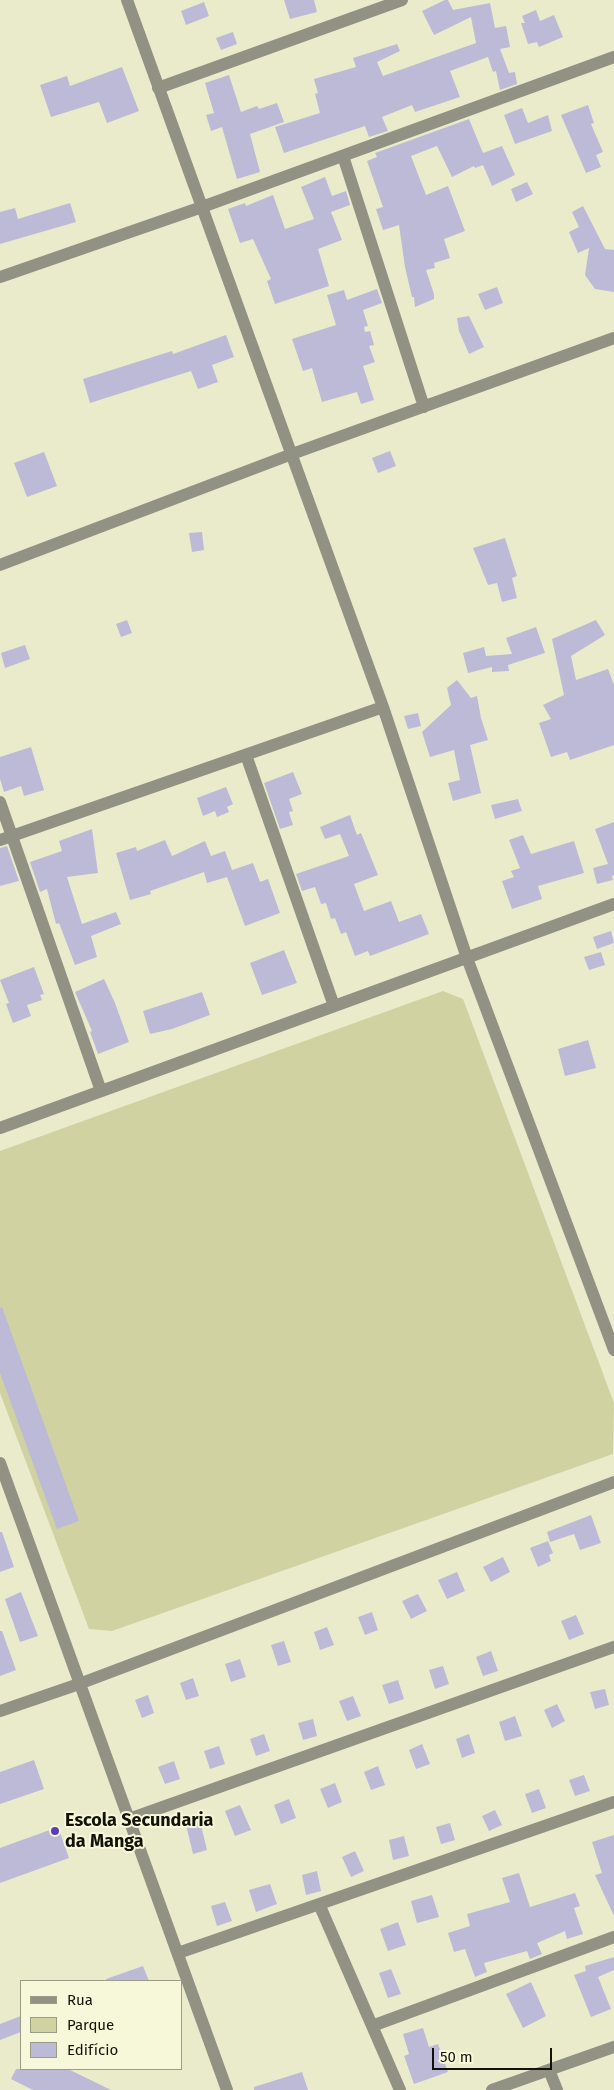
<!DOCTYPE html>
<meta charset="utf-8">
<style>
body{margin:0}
#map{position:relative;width:614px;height:2090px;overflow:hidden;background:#eaebcb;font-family:"Fira Sans",sans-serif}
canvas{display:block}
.legend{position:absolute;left:20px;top:1980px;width:162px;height:90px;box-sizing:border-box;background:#f7f8d9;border:1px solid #9b9c85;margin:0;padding:6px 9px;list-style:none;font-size:15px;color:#121308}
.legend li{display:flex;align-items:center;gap:10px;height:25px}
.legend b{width:25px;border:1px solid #9b9c85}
.scale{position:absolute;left:432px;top:2048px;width:120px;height:22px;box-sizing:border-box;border:2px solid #121308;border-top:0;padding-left:6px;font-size:15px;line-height:18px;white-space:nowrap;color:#121308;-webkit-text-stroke:4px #f7f8d9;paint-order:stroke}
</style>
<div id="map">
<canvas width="614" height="2090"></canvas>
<ul class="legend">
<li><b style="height:6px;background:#919184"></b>Rua</li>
<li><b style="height:14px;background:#d1d2a1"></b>Parque</li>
<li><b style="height:14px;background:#bdbad7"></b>Edifício</li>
</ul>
<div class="scale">50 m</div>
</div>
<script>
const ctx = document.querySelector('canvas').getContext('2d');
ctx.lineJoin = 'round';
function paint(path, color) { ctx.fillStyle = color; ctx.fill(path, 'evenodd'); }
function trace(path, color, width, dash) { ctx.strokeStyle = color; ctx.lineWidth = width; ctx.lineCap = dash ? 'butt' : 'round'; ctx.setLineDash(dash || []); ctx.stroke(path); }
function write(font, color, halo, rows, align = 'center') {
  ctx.font = font + ' "Fira Sans",sans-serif'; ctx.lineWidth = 4; ctx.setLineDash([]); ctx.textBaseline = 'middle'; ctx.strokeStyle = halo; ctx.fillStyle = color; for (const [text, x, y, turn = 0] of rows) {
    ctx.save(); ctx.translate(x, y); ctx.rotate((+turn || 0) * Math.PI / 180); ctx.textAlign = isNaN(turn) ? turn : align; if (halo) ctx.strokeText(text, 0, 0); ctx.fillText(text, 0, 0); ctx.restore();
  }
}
const green = new Path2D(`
 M443,991L463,999L614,1403L613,1454L112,1631L89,1629L0,1393V1151Z`);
const building = new Path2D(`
 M284,0H314L317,12L290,19Z
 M445,0H448L453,10L490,3L495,28L506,26L510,47L500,49L509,73L515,72L517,84L500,90L496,71L493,72L488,57L450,71L460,97L415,112L412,105L382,117L388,131L369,137L365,126L284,153L275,127L320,113L315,94L318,93L314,79L356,67L353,58L397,44L400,51L377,62L383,76L476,43L471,17L434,35L422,11Z
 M204,2L209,16L186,25L181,11Z
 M536,10L540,21L554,15L563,37L539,47L537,42L528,44L521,23H525L522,16Z
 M233,32L237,44L221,50L216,38Z
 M122,67L139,111L107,123L99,102L51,117L40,85L67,76L70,86Z
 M229,75L241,112L257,106L259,109L277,103L284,122L250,134L260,172L237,179L222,127L211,131L206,115L214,113L205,83Z
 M588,105L594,123L591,124L603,152L596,155L601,167L586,173L561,115Z
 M522,108L528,123L548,115L552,131L515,144L504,115Z
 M469,119L483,153L502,146L515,175L492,186L483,165L475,168L474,166L452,177L437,146L411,156L426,195L448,186L465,231L444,239L450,258L434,263L435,268L426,270L434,294V299L415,307L414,297H412L405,267L399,225L383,230L376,209L383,207L367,161L377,157L375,153Z
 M325,177L332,196L346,191L350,205L331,212L342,240L318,249L329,286L275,304L267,281L271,279L253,239L240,243L228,209L245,203L246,206L273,195L285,229L314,219L301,187Z
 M527,182L533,194L516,202L511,189Z
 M70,203L76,222L0,244V212L15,208L18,219Z
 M583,206L605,249L614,250V292L595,289L585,275L589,248L578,253L569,232L579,227L572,212Z
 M497,287L503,303L485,310L478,294Z
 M377,289L382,303L363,310L368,326L364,327L365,332L370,331L374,345L369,346L375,362L363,366L374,400L361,404L357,392L322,402L312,368L303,371L292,339L336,325L327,295L344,290L347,300Z
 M469,316L484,347L469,354L459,331L457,318Z
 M226,335L234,357L212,365L218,382L198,389L191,371L90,403L83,379L172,351L173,354Z
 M390,451L396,466L378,473L372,458Z
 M44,452L57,486L27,497L14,463Z
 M202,532L204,550L192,552L189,533Z
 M505,538L517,576L512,578L517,598L502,602L497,583L488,585L473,548Z
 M127,620L132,633L121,637L116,624Z
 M596,620L605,635L571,656L576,680L608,669L614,685V745L570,760L567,752L551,757L539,723L551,719L543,705L564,695L552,639Z
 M536,627L545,653L508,665L509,671L492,672V667L468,673L463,653L484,647L486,656L512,654L506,638Z
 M25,645L30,659L5,668L1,653Z
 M457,680L471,698L477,696L481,718L488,740L470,745L481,793L453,801L448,783L460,780L454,750L430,757L422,732L451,705L447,688Z
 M418,713L421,726L408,729L404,716Z
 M31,747L44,790L24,796L21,786L4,792L0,779V757Z
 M293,772L302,794L289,799L293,811L289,812L293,825L280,829L264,783Z
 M226,787L233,804L227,807L229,812L217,817L215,811L203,816L197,798Z
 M518,799L522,811L495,819L491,805Z
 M350,815L357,835L361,833L378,875L354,884L364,911L391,901L399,922L421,914L429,934L370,956L368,951L355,956L346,932L341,934L335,918L331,919L326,903L321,904L315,887L302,891L296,874L349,856L340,834L325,839L320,827Z
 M614,822V875L612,876L609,865L613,880L597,884L593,868L608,864L595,829Z
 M92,829L98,873L67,877L82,924L116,912L121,924L91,936L97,957L75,965L59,923L56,924L47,889L40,892L30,862L62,851L59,841Z
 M523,835L531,854L574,841L584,873L538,886L542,899L512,909L502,881L514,877L511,871L520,868L509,840Z
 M165,840L172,856L205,841L211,856L225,851L232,870L253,863L260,882L268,879L280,913L245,926L227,877L207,883L204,872L150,891L151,894L130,900L116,853L136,847L137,851Z
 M7,846L19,881L0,886V848Z
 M611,931L614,943L597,949L593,937Z
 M284,950L297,983L262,995L250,963Z
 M601,952L605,965L589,970L584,957Z
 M34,967L44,994L40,995L42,1000L27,1005L31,1016L13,1023L6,1004L9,1003L0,980Z
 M104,979L115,1003L129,1042L98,1054L90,1032L92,1031L75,992Z
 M202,992L210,1015L172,1029L150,1034L143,1011Z
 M588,1040L596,1068L565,1076L558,1049Z
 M2,1307L79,1521L57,1529L0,1373V1308Z
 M591,1515L601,1543L580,1550L574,1534L550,1542L547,1532Z
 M0,1532H2L14,1567L0,1572Z
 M548,1541L553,1553L549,1555L551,1561L538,1567L530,1548Z
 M503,1557L510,1572L491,1582L483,1567Z
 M457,1572L465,1591L447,1599L438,1580Z
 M21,1592L38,1636L20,1642L5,1599Z
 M418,1594L427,1611L411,1619L402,1601Z
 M372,1612L378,1630L365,1635L358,1617Z
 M576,1615L584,1634L569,1640L561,1621Z
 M327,1627L334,1645L320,1650L314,1632Z
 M0,1631H2L16,1670L0,1676Z
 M284,1641L291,1662L278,1666L271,1645Z
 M491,1651L498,1671L483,1676L476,1657Z
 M240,1659L246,1677L231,1682L225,1664Z
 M443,1666L449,1684L435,1689L429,1670Z
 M193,1678L199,1696L186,1700L180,1683Z
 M398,1680L404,1699L389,1704L382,1685Z
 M605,1689L609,1705L595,1709L590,1692Z
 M148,1695L154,1713L142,1718L135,1700Z
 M353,1696L361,1716L347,1721L339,1701Z
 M557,1704L565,1721L552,1728L544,1710Z
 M515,1716L522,1736L505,1741L499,1722Z
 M313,1719L317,1736L303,1740L298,1723Z
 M264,1734L270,1751L256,1756L250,1739Z
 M469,1734L475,1753L462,1758L456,1739Z
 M422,1744L430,1764L416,1769L409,1750Z
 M219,1746L225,1764L210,1769L204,1751Z
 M34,1760L44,1789L0,1804V1772Z
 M174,1761L180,1779L165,1784L158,1767Z
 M378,1766L385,1785L371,1790L364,1772Z
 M584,1775L590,1791L575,1796L569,1780Z
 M335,1783L342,1802L328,1808L320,1789Z
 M539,1789L546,1808L532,1813L525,1794Z
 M289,1799L296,1818L281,1824L274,1805Z
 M240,1805L251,1830L235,1836L225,1811Z
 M495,1810L502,1825L489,1831L482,1816Z
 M200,1821L207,1850L193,1854L186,1825Z
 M450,1823L455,1840L441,1844L436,1827Z
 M58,1827L69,1858L0,1883V1848Z
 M614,1835V1916L595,1875L602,1873L592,1842Z
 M404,1836L409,1856L393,1860L389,1840Z
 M355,1851L364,1871L351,1877L342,1857Z
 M317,1871L321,1891L306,1895L302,1875Z
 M519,1873L530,1907L575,1893L580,1906L574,1908L583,1934L567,1939L565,1931L537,1943L542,1954L530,1959L527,1951L484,1963L487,1972L475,1977L465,1949L454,1952L448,1933L470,1926L467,1914L510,1902L502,1878Z
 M270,1884L277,1904L256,1912L249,1890Z
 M432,1895L439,1917L417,1923L411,1901Z
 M225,1902L232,1921L217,1926L211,1906Z
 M398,1922L406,1945L388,1951L380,1929Z
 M614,1957V1970L598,1977L611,2009L591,2017L574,1975L586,1971L585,1966Z
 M143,1966L149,1981H107L106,1979Z
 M391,1969L401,1994L388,1998L379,1973Z
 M531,1982L546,2016L523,2028L506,1994Z
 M21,2016V2032L0,2040V2024Z
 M423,2028L429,2047L438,2044L448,2072L414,2084L404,2056L409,2054L403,2034Z
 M16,2069H68L111,2090H33L11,2079Z
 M302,2072L308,2090H254V2087Z`);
const minor = new Path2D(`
 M127,0L383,707L467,958L614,1350
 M158,88L402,0
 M343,156L424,407
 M0,277L202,207L614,57
 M0,565L292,454L614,338
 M246,755L334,1006
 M0,802L101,1091
 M0,840L383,707
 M0,1128L614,904
 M0,1463L227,2090
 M0,1711L79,1684L614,1482
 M129,1819L614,1647
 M319,1904L400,2090
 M178,1953L614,1802
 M372,2026L614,1937
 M549,2070L557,2090
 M492,2090L614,2047`);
const markers = [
 [55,1831,5,"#5c3db5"]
];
const poiNames = [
 ["Escola Secundaria",65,1821],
 ["da Manga",65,1842]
];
paint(green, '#d1d2a1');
paint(building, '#bdbad7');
trace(minor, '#919184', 12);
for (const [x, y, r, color] of markers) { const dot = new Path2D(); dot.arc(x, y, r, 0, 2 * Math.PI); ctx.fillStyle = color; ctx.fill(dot); trace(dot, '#f7f8d9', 2); }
write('bold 18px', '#121308', '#f7f8d9', poiNames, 'left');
</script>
